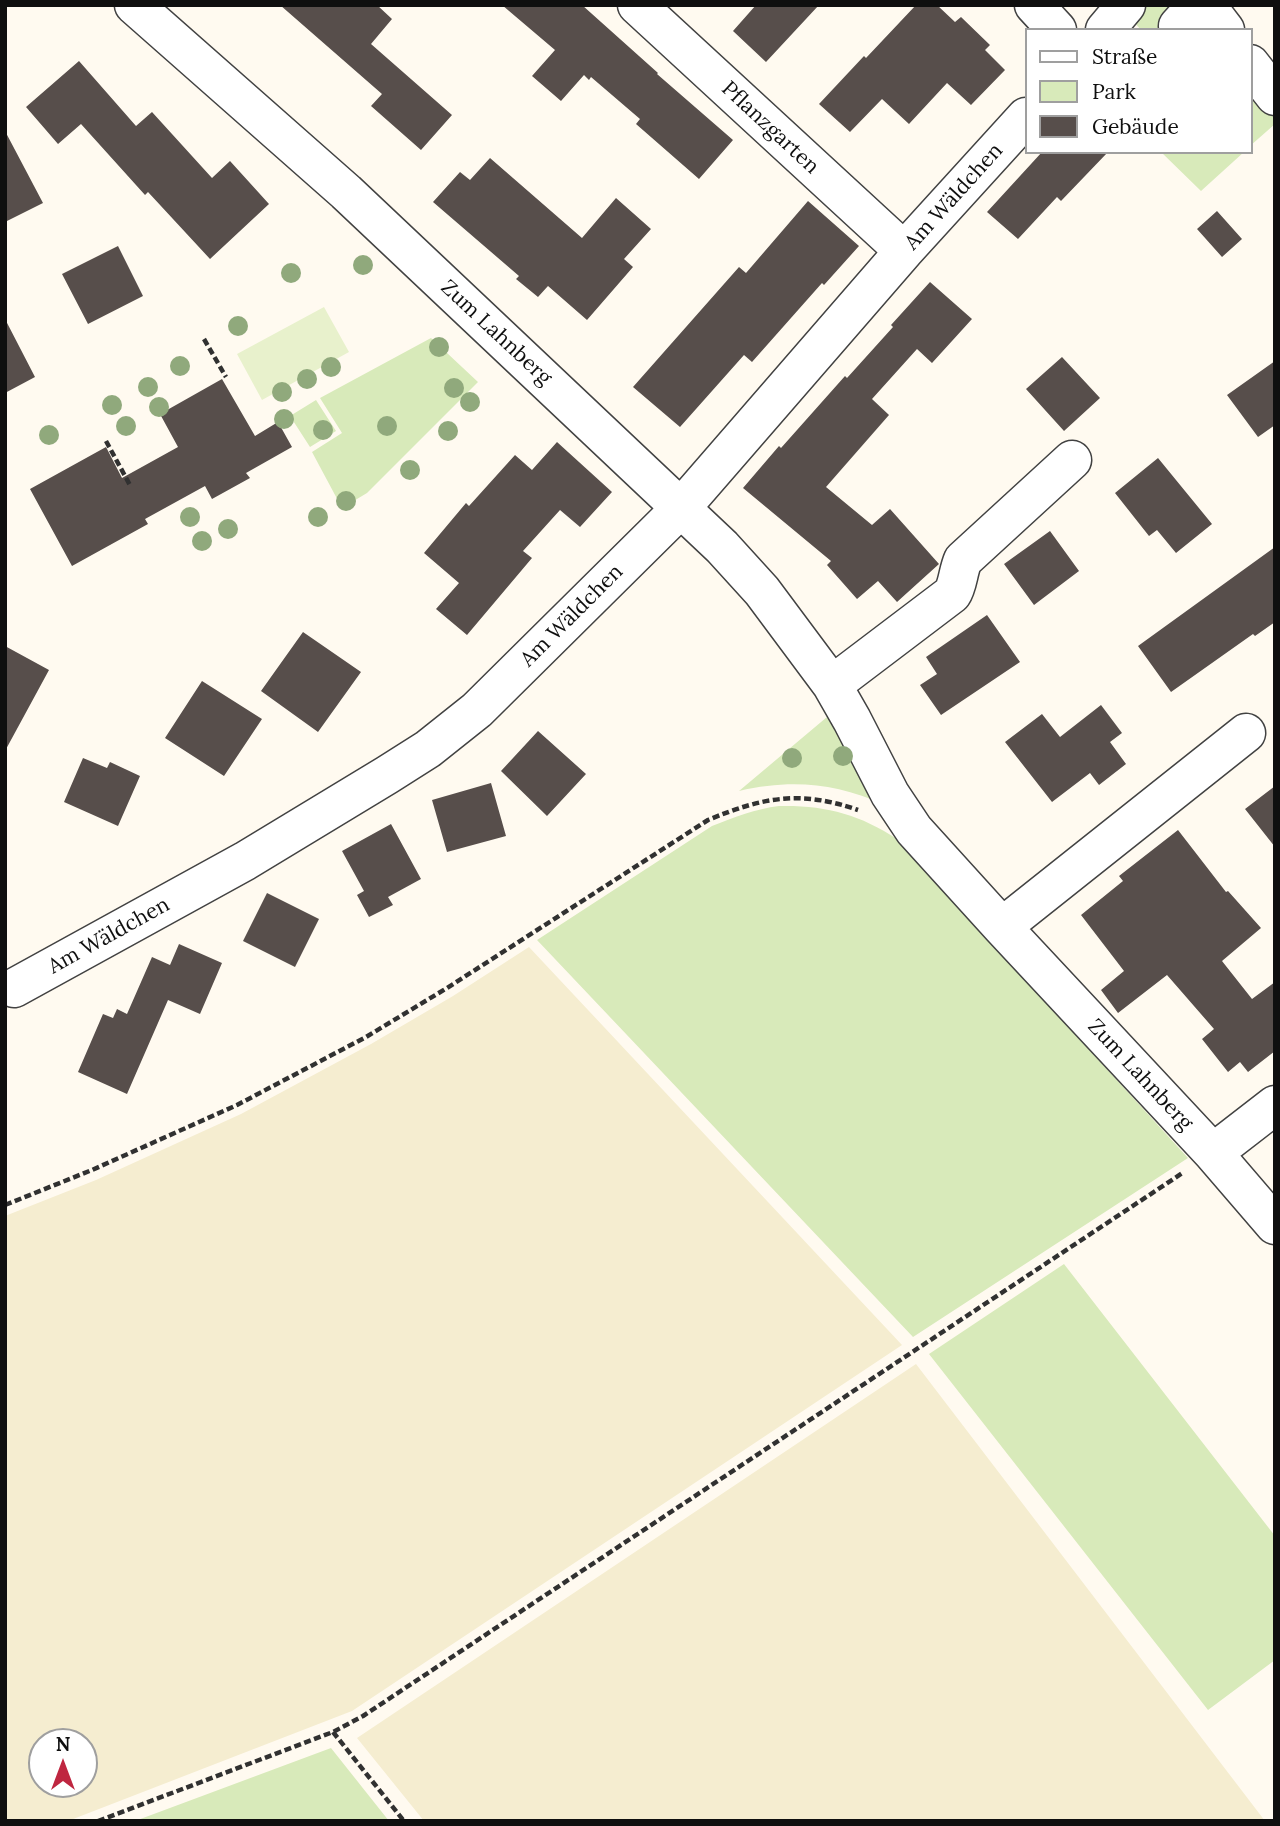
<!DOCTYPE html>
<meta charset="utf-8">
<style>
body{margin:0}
#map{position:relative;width:1280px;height:1826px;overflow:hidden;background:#fffaf0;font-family:Lora,serif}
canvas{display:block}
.frame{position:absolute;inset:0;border:7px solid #0f0f0f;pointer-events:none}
.legend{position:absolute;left:1025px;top:28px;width:228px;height:126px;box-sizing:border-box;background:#fff;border:2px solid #9f9f9f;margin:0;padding:9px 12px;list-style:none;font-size:21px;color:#0f0f0f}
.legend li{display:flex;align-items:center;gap:14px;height:35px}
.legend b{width:35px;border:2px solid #9f9f9f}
.north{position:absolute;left:28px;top:1728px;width:70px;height:70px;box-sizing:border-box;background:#fff;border:2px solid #9f9f9f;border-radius:50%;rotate:0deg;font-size:19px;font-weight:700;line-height:28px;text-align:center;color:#0f0f0f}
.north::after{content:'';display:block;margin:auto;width:24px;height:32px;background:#bf2640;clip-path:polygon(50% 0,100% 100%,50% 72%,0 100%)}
</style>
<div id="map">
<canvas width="1280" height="1826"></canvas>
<div class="frame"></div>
<ul class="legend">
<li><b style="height:9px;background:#fff"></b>Straße</li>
<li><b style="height:19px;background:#d8eaba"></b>Park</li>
<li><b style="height:19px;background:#574e4b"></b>Gebäude</li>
</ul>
<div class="north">N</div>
</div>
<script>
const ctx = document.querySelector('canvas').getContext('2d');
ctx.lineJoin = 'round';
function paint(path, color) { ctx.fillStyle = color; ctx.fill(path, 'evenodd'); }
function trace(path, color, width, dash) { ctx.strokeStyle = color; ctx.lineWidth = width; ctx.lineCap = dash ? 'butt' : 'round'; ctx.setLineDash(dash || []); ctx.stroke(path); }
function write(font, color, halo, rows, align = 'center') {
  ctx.font = font + ' Lora,serif'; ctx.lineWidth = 7; ctx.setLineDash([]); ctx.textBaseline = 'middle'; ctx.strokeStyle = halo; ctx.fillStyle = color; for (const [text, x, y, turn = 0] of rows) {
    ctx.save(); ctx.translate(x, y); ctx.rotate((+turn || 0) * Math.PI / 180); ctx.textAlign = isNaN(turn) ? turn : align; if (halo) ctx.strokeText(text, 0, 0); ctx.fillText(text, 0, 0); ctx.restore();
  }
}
const farmland = new Path2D(`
 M529,947L902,1345L352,1711L68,1821H5V1216L96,1180L241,1114L371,1044L453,996ZM42,1742H84V1784H42Z
 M916,1364L1265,1821H424L357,1738Z`);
const green = new Path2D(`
 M1148,5H1190L1208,30H1141L1134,22Z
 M1250,86L1275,119V124L1250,146Z
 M1161,152H1244L1201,191Z
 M431,338L478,382L367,493L342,508L312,452L342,433L320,398Z
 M316,400L336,431L310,447L290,416Z
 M827,717L885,805C835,783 792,779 739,791Z
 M779,806C825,805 859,814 897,839L1188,1158L913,1337L537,940L712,826C735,817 755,809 779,806Z
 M1064,1264L1275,1536V1660L1208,1710L929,1354Z
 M331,1748L389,1821H135Z`);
const pitch = new Path2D(`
 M324,307L349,352L262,400L237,354Z`);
const building = new Path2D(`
 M280,5H377L392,19L371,44L452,115L421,150L371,106L382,94Z
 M502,5H582L658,73L657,74L733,140L699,179L636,124L640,119L591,77L589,80L584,75L561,101L532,76L555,50Z
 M756,5H819L766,62L733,31Z
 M916,5H937L955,22L961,17L990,45L985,50L1005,70L971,105L947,83L909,124L882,99L850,132L819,104L864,56L866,58Z
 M79,61L136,126L152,112L212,178L230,161L269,204L210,259L148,192L145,195L81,124L58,144L26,107Z
 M5,131L43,203L5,222Z
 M1042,152H1108L1061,201L1057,197L1018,239L987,212Z
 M490,158L582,238L616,198L651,229L624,259L633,267L587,320L548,286L538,297L516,279L519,276L433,202L460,172L470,180Z
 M808,201L859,246L824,285L822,283L752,362L744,355L680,427L633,387L739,267L746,273Z
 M1217,211L1242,239L1222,257L1197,229Z
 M118,246L143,296L88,324L62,274Z
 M930,282L972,319L932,363L917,349L872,399L889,415L826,487L872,525L890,509L939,564L897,602L878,581L857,599L827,565L831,561L743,488L779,446L781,448L845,376L847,378L893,327L891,325Z
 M5,319L35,377L5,393Z
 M1062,357L1100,398L1064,431L1026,389Z
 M1275,361V425L1258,437L1227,395Z
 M222,379L255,436L278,422L292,447L246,473L250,478L212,499L205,486L145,519L148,524L72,566L30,489L106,447L122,478L178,447L160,414Z
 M557,442L612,492L580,527L560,510L523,551L532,558L467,635L436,609L459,583L424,553L466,503L469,506L515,455L532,470Z
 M1158,458L1212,524L1176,553L1157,530L1149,536L1115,493Z
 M1050,531L1079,571L1034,605L1004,564Z
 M1275,547V622L1255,636L1253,634L1171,692L1138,646Z
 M987,615L1020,662L941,715L920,685L937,674L926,657Z
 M303,632L361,672L318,732L261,691Z
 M5,646L49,670L5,751Z
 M202,681L262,719L224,776L165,738Z
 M1101,705L1122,733L1110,742L1126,764L1099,785L1090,773L1052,802L1005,742L1042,714L1060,737Z
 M538,731L586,774L547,816L501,771Z
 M83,758L107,768L110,762L140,776L118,826L64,802Z
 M491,783L506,836L447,852L432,800Z
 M1275,786V847L1245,809Z
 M391,824L421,879L388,897L393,905L369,917L357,895L364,891L342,851Z
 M1178,830L1226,892L1228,891L1261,928L1222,961L1252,999L1275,982V1051L1248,1072L1240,1062L1228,1072L1202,1039L1214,1029L1167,975L1118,1013L1101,990L1124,971L1081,915L1123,881L1119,876Z
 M267,893L319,919L295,967L243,941Z
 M179,944L222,963L200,1014L168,1000L127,1094L78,1072L103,1014L113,1018L117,1009L127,1014L152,957L170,965Z`);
const path = new Path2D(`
 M204,339L226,377
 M106,441L131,487
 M5,1205L92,1170L237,1105L366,1037L447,988L708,820C763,797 801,790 858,810
 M333,1732L404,1821
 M98,1821L333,1732L363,1716L1184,1172`);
const minor = new Path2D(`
 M134,5L346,192L722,547L762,591L832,685L852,720L890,794L914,830L1002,927L1213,1153L1275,1225
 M637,5L904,251
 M1034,5L1057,30
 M1206,5L1225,30
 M1178,26L1197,5
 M1105,30L1126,5
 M1250,64L1275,96
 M832,685L952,594C958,585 958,571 963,560L1072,460
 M1002,927L1246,733
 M14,988L245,861L387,775L428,749L477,710L681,508L904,251L1026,117
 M1213,1153L1275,1105`);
const trees = [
 [363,265],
 [291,273],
 [238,326],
 [439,347],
 [180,366],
 [331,367],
 [307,379],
 [148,387],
 [454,388],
 [282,392],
 [470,402],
 [112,405],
 [159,407],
 [284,419],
 [126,426],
 [387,426],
 [323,430],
 [448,431],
 [49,435],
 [410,470],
 [346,501],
 [190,517],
 [318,517],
 [228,529],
 [202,541],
 [843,756],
 [792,758]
];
const streetNames = [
 ["Pflanzgarten",770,128,43],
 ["Am Wäldchen",954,197,-48],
 ["Zum Lahnberg",496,333,43],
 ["Am Wäldchen",572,616,-45],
 ["Am Wäldchen",109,936,-29],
 ["Zum Lahnberg",1140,1075,47]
];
paint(farmland, '#f5edd0');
paint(green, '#d8eaba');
paint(pitch, '#e8f1cc');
paint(building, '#574e4b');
trace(minor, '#424242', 41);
trace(path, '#313131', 4.5, [7, 3.5]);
trace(minor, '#fff', 38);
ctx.fillStyle = '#90a97c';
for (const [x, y] of trees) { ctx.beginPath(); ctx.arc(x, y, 10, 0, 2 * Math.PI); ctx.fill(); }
write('21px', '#0f0f0f', '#fff', streetNames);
</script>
